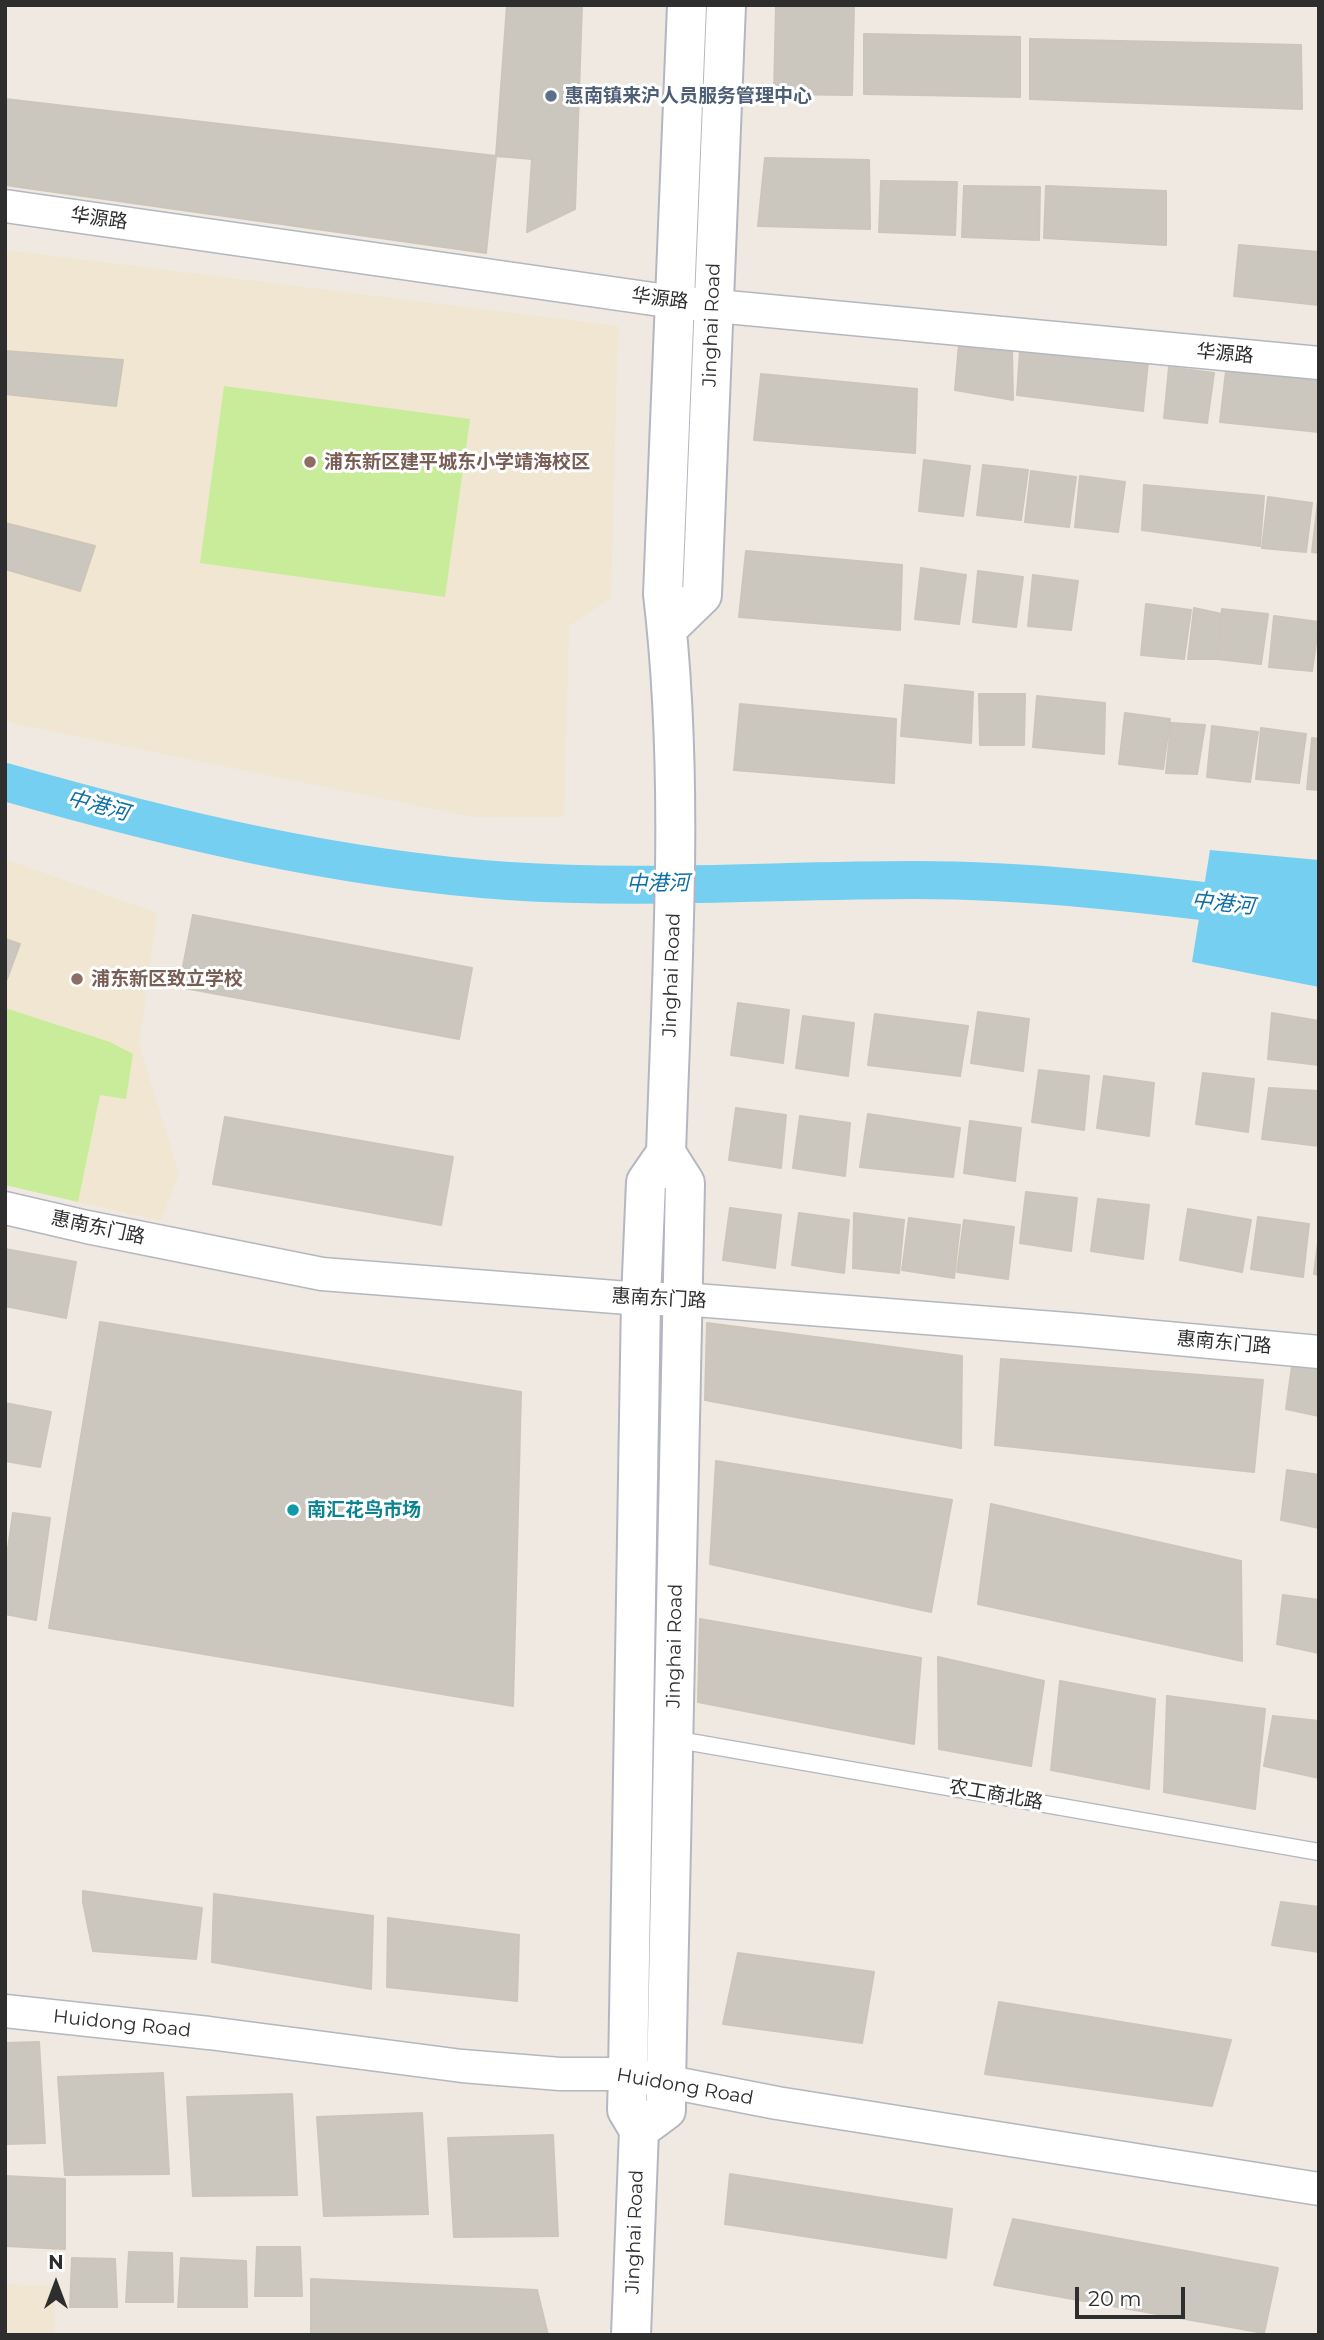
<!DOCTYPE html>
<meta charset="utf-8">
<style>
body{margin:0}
#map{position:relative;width:1324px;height:2340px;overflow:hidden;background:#efe9e1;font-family:Montserrat,sans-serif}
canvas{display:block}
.frame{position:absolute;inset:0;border:7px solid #2e2e2e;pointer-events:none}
.north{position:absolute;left:21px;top:2249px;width:70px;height:70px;-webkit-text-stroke:5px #fff;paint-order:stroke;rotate:0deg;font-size:19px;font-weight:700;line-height:28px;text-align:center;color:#2e2e2e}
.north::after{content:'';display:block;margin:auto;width:24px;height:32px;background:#2e2e2e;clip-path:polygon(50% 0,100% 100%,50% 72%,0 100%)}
.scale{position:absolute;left:1075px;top:2287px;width:110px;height:32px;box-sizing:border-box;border:4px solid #2e2e2e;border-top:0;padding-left:9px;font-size:21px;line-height:24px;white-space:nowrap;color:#2e2e2e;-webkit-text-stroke:5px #fff;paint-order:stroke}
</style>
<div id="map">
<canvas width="1324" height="2340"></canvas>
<div class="frame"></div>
<div class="north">N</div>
<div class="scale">20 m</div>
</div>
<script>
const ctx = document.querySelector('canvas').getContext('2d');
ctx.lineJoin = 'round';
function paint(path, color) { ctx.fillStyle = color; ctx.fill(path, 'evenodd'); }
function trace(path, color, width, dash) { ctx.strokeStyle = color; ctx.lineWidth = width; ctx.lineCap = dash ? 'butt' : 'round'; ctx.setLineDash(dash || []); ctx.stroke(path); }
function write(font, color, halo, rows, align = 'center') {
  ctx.font = font + ' Montserrat,"Noto Sans SC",sans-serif'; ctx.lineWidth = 6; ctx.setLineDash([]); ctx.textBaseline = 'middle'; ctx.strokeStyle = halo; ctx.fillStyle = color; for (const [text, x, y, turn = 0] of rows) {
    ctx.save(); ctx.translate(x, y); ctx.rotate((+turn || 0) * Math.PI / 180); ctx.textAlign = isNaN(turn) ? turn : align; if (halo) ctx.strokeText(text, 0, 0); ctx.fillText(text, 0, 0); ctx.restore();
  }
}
const education = new Path2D(`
 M5,250L618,326L611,598L569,626L564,817H473L16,724L5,720Z
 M5,859L157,913L139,1045L179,1173L161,1221L5,1185Z
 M5,2284L54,2286L55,2335H5Z`);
const pitch = new Path2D(`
 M224,386L470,419L445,597L200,563Z
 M5,1008L110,1042L133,1054L126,1099L100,1095L78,1202L5,1185Z`);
const water = new Path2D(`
 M1210,850L1319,860V987L1192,962Z`);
const canal = new Path2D(`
 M5,782C170,829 337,869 508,881C643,890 779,880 914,880C1050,880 1185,899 1319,915`);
const building = new Path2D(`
 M507,5H582L575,209L527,232L532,159L496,156Z
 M776,5H854L852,95L774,94Z
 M864,34L1020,37V97L864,94Z
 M1030,39L1301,45L1302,109L1030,99Z
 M5,99L496,156L486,253L5,185Z
 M765,158L869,160L870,229L758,226Z
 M881,181L957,182L955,235L879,232Z
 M964,186L1040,187L1039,240L962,237Z
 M1046,186L1166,191V245L1044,238Z
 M1239,245L1319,252V305L1234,296Z
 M959,344L1012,350L1013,400L955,390Z
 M1020,350L1148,362L1143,411L1017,395Z
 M5,351L123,360L116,406L5,394Z
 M1169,367L1214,373L1207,423L1164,418Z
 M1226,371L1319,379V432L1220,422Z
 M761,374L917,389L915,453L754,440Z
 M924,460L970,466L963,516L919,511Z
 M983,465L1028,470L1021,520L977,515Z
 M1031,471L1076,477L1069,527L1025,522Z
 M1080,476L1125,482L1118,532L1075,527Z
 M1144,485L1264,496L1260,546L1142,530Z
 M1268,497L1312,503L1306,552L1262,548Z
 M1318,501L1319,502V553L1312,552Z
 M5,523L95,546L80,591L5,569Z
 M746,551L902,565L900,630L739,617Z
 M921,568L966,575L959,624L915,619Z
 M978,571L1023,577L1016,627L973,622Z
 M1033,575L1078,581L1071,630L1028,626Z
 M1146,604L1191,610L1184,659L1141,655Z
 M1194,608L1222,614L1217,659H1188Z
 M1222,609L1268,614L1261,664L1217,659Z
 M1274,616L1319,622L1312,671L1269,667Z
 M905,685L973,692L971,743L901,736Z
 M979,694H1025L1024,745H980Z
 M1037,696L1105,703L1104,754L1033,747Z
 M740,704L896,719L894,783L734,770Z
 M1125,713L1170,719L1163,769L1119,764Z
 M1171,723L1205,725L1197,774L1166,773Z
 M1212,726L1258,732L1250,782L1207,777Z
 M1261,728L1306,734L1299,783L1256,779Z
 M1312,738L1319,739V790L1307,789Z
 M193,915L472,968L459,1039L179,987Z
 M5,939L20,944L5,984Z
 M738,1003L789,1010L783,1063L731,1055Z
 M978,1012L1029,1019L1023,1071L971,1063Z
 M1272,1013L1319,1021V1065L1268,1059Z
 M875,1014L968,1026L960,1076L868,1065Z
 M803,1016L854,1023L848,1076L796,1068Z
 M1039,1070L1089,1076L1084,1130L1032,1122Z
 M1203,1073L1254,1079L1248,1132L1196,1124Z
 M1104,1076L1154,1083L1149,1136L1097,1128Z
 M1269,1088L1319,1091V1146L1262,1139Z
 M736,1108L786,1115L781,1168L729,1160Z
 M868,1114L960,1128L953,1177L860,1167Z
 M800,1116L850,1123L845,1176L793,1168Z
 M225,1117L453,1157L441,1225L213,1184Z
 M970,1121L1021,1128L1015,1181L964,1173Z
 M1026,1192L1077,1198L1071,1251L1020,1243Z
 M1098,1199L1149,1205L1143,1259L1091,1251Z
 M730,1208L781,1215L775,1268L723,1260Z
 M1188,1209L1251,1220L1242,1272L1180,1260Z
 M799,1213L849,1220L844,1273L792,1265Z
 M854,1213L904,1220L899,1273L853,1268Z
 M1258,1217L1309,1224L1303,1277L1251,1269Z
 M909,1218L960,1225L954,1278L902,1270Z
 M964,1220L1014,1227L1008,1279L957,1272Z
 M1319,1235V1275L1314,1274Z
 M5,1249L76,1262L66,1318L5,1306Z
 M100,1322L521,1392L513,1706L49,1628Z
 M707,1323L962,1356L961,1448L705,1400Z
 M1001,1359L1263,1380L1254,1472L995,1445Z
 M1293,1359L1319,1363V1416L1286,1409Z
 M5,1403L51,1412L40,1467L5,1461Z
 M716,1461L952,1500L931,1612L710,1564Z
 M1287,1470L1319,1475V1528L1281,1520Z
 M991,1504L1241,1561L1242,1661L978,1604Z
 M13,1513L50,1518L36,1620L5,1614V1570Z
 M1283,1595L1319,1600V1653L1277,1644Z
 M700,1619L921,1658L914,1744L698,1702Z
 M938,1657L1044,1681L1031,1766L939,1749Z
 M1060,1681L1155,1699L1149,1789L1051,1770Z
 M1167,1696L1265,1709L1255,1809L1164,1792Z
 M1273,1716L1319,1721V1778L1264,1766Z
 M83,1891L202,1908L196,1959L93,1951L83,1902Z
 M214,1894L373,1916L371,1989L212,1962Z
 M1281,1902L1319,1907V1952L1272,1945Z
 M388,1918L519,1935L517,2001L387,1987Z
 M738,1953L874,1972L862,2043L723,2024Z
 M999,2002L1231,2040L1212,2106L985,2074Z
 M39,2042L45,2143L5,2144V2043Z
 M163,2073L169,2174L65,2175L58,2077Z
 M292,2094L297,2195L193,2196L187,2097Z
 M422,2113L428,2214L324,2216L317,2117Z
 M553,2135L558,2236L454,2237L448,2138Z
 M730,2174L952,2209L946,2258L725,2224Z
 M5,2176L65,2179V2249L5,2246Z
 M1013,2219L1278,2268L1264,2333L994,2285Z
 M257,2247H300L302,2296H255Z
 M129,2252L172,2253L173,2302H126Z
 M72,2258L115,2259L117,2307H70Z
 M181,2258L246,2261L247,2307H178Z
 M311,2279L537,2290L548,2335H311Z`);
const service = new Path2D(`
 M673,1739L1319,1852`);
const minor = new Path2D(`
 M5,206L674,302L1319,363
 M5,1208L87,1227L322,1274L641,1299H682L1080,1330L1319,1352
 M5,2011L209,2033L462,2066L560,2074H628L777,2103L1319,2189`);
const tertiary = new Path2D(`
 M628,2074L627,2110L639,2130L631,2335
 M639,2130L666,2110V2083`);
const secondary = new Path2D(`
 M667,629L702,595L726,5
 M628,2074L641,1299L646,1182L666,1153
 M666,2083L685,1183L666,1153C672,967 685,779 663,594L687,5`);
const markers = [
 [551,96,7,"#5c6f8a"],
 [310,462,7,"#8d6e63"],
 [77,979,7,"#8d6e63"],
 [293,1510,7,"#0f9aa8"]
];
const serviceNames = [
 ["惠南镇来沪人员服务管理中心",565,96]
];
const streetNames = [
 ["华源路",99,219,8],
 ["华源路",660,299,7],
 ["Jinghai Road",712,325,-88],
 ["华源路",1225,354,5],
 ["Jinghai Road",672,975,-88],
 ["惠南东门路",98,1228,12],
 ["惠南东门路",659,1299,3],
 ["惠南东门路",1224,1343,5],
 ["Jinghai Road",675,1646,-89],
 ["农工商北路",996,1795,10],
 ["Huidong Road",122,2024,6],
 ["Huidong Road",685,2087,10],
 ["Jinghai Road",635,2232,-88]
];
const educationNames = [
 ["浦东新区建平城东小学靖海校区",324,462],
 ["浦东新区致立学校",91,979]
];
const cultureNames = [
 ["南汇花鸟市场",307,1510]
];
const waterNames = [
 ["中港河",98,806,15],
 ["中港河",658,884,-1],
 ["中港河",1223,904,6]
];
paint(education, '#f0e6d1');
paint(pitch, '#c9ec9a');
paint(water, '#75cff0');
trace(canal, '#75cff0', 38);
paint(building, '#cbc7bf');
trace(building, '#cbc5ba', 2);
trace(service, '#b4b7c1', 19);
trace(minor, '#b4b7c1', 35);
trace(tertiary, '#b4b7c1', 42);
trace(secondary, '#b4b7c1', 42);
trace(service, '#fff', 16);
trace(minor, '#fff', 32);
trace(tertiary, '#fff', 38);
trace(secondary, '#fff', 38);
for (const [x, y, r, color] of markers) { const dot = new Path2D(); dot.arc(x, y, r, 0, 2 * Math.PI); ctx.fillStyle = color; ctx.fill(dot); trace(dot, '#fff', 2.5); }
write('bold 19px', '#4e5e75', '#fff', serviceNames, 'left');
write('19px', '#2e2e2e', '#fff', streetNames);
write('bold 19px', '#785e54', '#fff', educationNames, 'left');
write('bold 19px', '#0d838f', '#fff', cultureNames, 'left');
write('italic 21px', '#0d6fa3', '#fff', waterNames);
</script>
